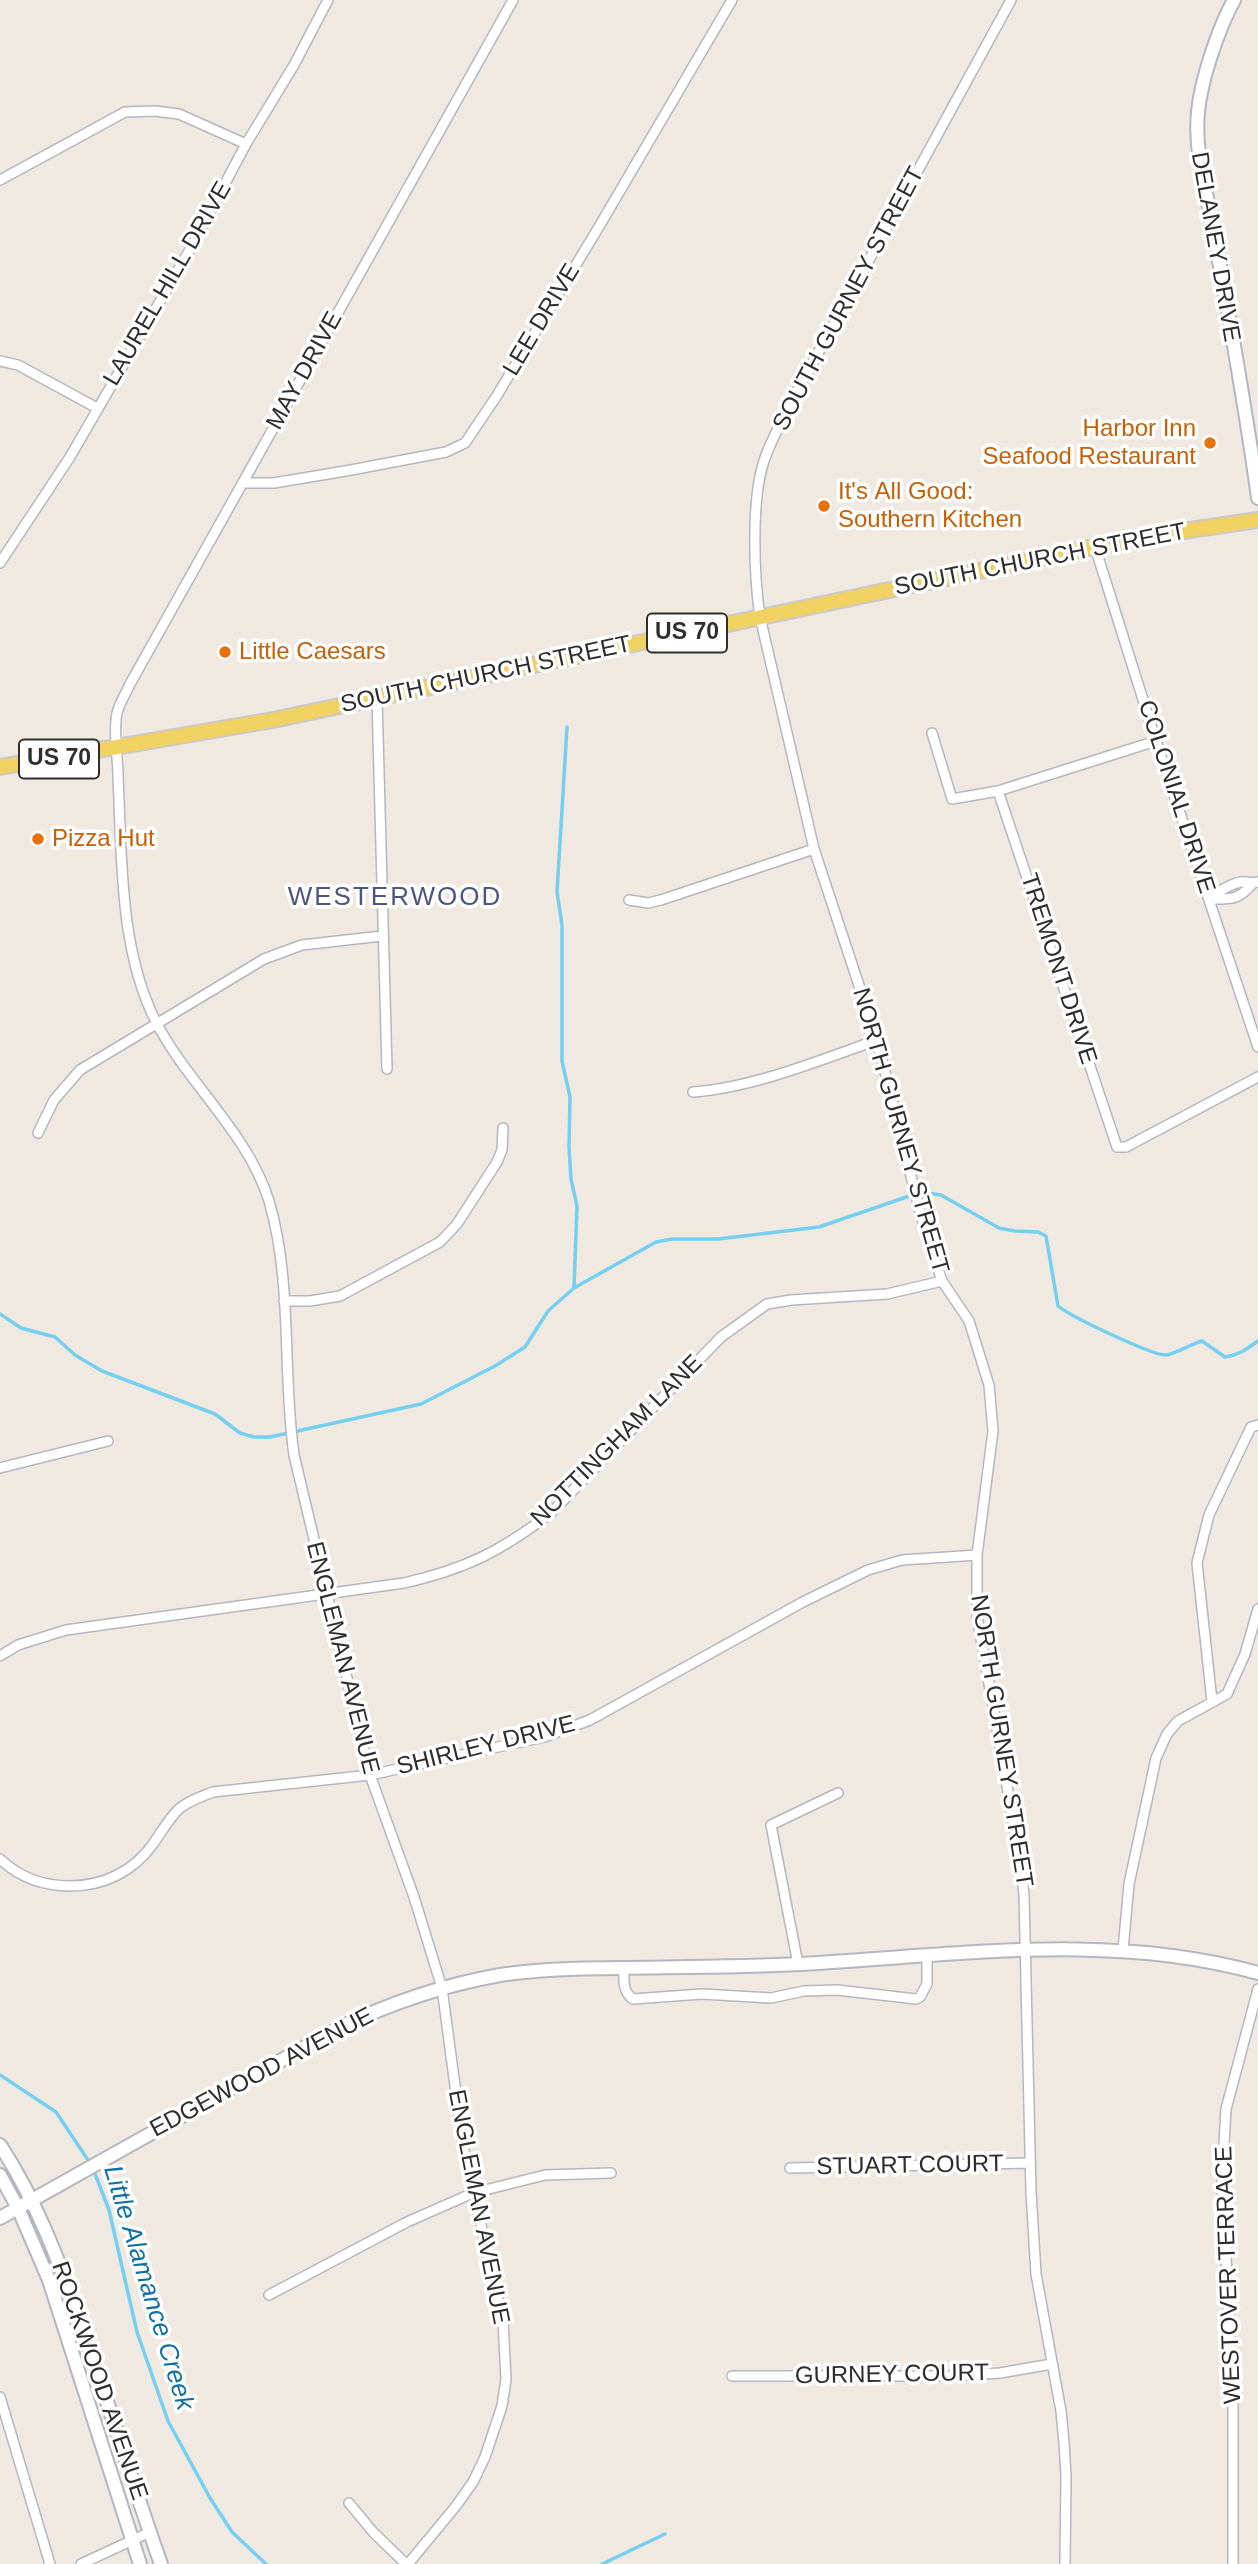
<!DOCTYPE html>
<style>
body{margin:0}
canvas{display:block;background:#efe9e1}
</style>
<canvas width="1258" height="2564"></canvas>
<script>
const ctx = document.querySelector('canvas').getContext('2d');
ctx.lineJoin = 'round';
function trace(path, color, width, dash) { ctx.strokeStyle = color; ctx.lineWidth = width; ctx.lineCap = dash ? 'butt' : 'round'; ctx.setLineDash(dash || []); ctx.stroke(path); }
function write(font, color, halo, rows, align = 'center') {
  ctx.font = font + ' Arial,sans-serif'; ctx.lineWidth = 7; ctx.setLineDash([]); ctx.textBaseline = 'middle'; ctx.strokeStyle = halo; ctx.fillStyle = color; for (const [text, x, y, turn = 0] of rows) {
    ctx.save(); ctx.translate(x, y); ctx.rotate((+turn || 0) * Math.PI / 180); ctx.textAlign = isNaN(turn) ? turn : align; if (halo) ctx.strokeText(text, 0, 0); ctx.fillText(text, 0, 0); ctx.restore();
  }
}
const stream = new Path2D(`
 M567,727L557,892L562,925V1061L570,1097L569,1147L571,1179L577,1206L574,1288
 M0,1314L21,1328L55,1337L75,1355L102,1371L215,1414L240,1433L254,1437H270L421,1404L495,1366L525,1347L548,1311L574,1288L656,1242L672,1239H718L819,1227L921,1192L941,1195L999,1228L1015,1231L1038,1232L1046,1236L1058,1306C1071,1317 1154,1356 1166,1355C1175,1354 1191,1344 1202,1341L1225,1357C1239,1355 1247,1349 1258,1341
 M0,2075L56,2112L92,2166L109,2210L137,2332L168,2421L210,2498L232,2532L266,2564
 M602,2564L665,2534`);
const street = new Path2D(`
 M1011,0L794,397C784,418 771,439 764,461C751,499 754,576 760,617L814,849L877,1040L921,1216L942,1281L969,1321L989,1385L993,1431L977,1555V1616L1021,1865L1024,1895L1031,2192L1036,2274L1061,2411L1064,2443L1066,2476L1065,2564
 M0,180L125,112L155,111L179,114L246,144
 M0,361L18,365L97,408
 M243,483H274L351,470L446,452L465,443L496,397L600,225L732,0
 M1095,547L1156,741L1258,1047
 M0,563L70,457L188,253L246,144L294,65L328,0
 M377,698L387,1069
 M932,733L952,799L998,791L1156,741
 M998,791L1117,1147H1126L1258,1077
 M1209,899C1219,892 1229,884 1241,882C1247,881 1251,884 1258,882
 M1211,899C1231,899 1239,900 1252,884
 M629,900L648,903L661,900L814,849
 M693,1092C752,1088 821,1060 877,1040
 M38,1133L54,1100L80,1070L264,959L302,945L382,936
 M284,1301H310L340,1296L440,1242L457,1224L497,1162L502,1150L503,1128
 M0,1468L108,1441
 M0,1656L18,1645L66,1630L404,1583C466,1569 501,1551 551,1513L721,1337L767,1304L791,1300L887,1294L942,1281
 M1212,1701L1197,1563L1209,1515L1251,1427L1258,1425
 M0,1859C19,1877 44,1886 70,1886C103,1886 133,1872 153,1844C161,1833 169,1818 179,1809C189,1800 201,1797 213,1792L370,1775L544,1737L590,1720L801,1603L868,1570L902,1560L977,1555
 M1123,1950L1129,1884L1156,1758L1167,1734L1178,1721L1227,1694L1245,1654L1258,1609
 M798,1964L771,1825L838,1793
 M624,1968C624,1980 622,1991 633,1999L702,1994L771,1998L804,1991L837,1990L916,1999L920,1997L927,1984V1956
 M790,2168L1030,2163
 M269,2295L407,2222L473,2193L545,2175L611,2173
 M732,2376H950L1000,2373L1052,2364
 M0,2397L50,2564
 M349,2503L373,2532L406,2564
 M81,2564L150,2532
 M408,2564L456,2506L473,2482L485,2457L502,2406L506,2379L503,2321L463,2146L442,1988L414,1897L370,1775L294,1455C282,1371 293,1283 269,1201C248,1133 188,1084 156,1022C119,949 122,857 118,777C118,759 113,730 117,713C119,704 126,693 130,684L513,0
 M1233,2564V2392L1222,2178L1226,2109L1258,1989`);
const secondary = new Path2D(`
 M1234,0C1218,29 1201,80 1198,112C1194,154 1207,192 1214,233C1230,321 1246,409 1258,498
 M0,2145C36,2200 58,2259 80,2320C108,2401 132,2483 161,2564
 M0,2175L18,2208L49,2280L140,2564
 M0,2218L339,2028C390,2003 444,1985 500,1975C539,1969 580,1968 621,1968C681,1967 741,1967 801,1964C953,1956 1109,1931 1258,1973`);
const primary = new Path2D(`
 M0,767L273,720L1136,538L1258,520`);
const markers = [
 [1210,443,7,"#e8710a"],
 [824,506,7,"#e8710a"],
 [225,652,7,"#e8710a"],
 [38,839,7,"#e8710a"]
];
const shields = [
 [687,633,80],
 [59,759,80]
];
const shieldNames = [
 ["US 70",687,633],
 ["US 70",59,759]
];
const streetNames = [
 ["DELANEY DRIVE",1215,247,80],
 ["LAUREL HILL DRIVE",168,284,-60],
 ["SOUTH GURNEY STREET",849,299,-62],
 ["LEE DRIVE",542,320,-59],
 ["MAY DRIVE",305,371,-61],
 ["SOUTH CHURCH STREET",1040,560,-11],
 ["SOUTH CHURCH STREET",486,675,-12],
 ["COLONIAL DRIVE",1176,797,72],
 ["TREMONT DRIVE",1058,969,72],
 ["NORTH GURNEY STREET",900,1131,74],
 ["NOTTINGHAM LANE",617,1441,-45],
 ["ENGLEMAN AVENUE",342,1658,76],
 ["NORTH GURNEY STREET",1001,1741,81],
 ["SHIRLEY DRIVE",486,1746,-14],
 ["EDGEWOOD AVENUE",262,2073,-28],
 ["STUART COURT",910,2166,-1],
 ["ENGLEMAN AVENUE",478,2207,79],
 ["WESTOVER TERRACE",1229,2275,-92],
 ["GURNEY COURT",892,2375,-1],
 ["ROCKWOOD AVENUE",99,2381,71]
];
const foodNames = [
 ["Harbor Inn",1196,429,"right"],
 ["Seafood Restaurant",1196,457,"right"],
 ["It's All Good:",838,492],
 ["Southern Kitchen",838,520],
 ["Little Caesars",239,652],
 ["Pizza Hut",52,839]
];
const neighbourhoodNames = [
 ["WESTERWOOD",395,898]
];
const waterNames = [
 ["Little Alamance Creek",148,2288,73]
];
trace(stream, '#75cff0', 3.5);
trace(street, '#b4b7c1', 12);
trace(secondary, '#b4b7c1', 16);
trace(primary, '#c9c9c9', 18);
trace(street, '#fff', 9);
trace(secondary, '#fff', 12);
trace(primary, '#f2d163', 14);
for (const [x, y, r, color] of markers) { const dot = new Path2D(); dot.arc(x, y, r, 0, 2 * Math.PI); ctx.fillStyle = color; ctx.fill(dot); trace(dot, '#fff', 2.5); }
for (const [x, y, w] of shields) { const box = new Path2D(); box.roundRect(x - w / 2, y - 19.5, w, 39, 5); ctx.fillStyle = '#fff'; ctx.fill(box); trace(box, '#2e2e2e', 2); }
write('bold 23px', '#2e2e2e', null, shieldNames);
write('24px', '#2e2e2e', '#fff', streetNames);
write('24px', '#c56008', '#fff', foodNames, 'left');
ctx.letterSpacing = '2px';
write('26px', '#4d5680', '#fff', neighbourhoodNames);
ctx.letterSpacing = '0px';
write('italic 26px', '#0d6fa3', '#fff', waterNames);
</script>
